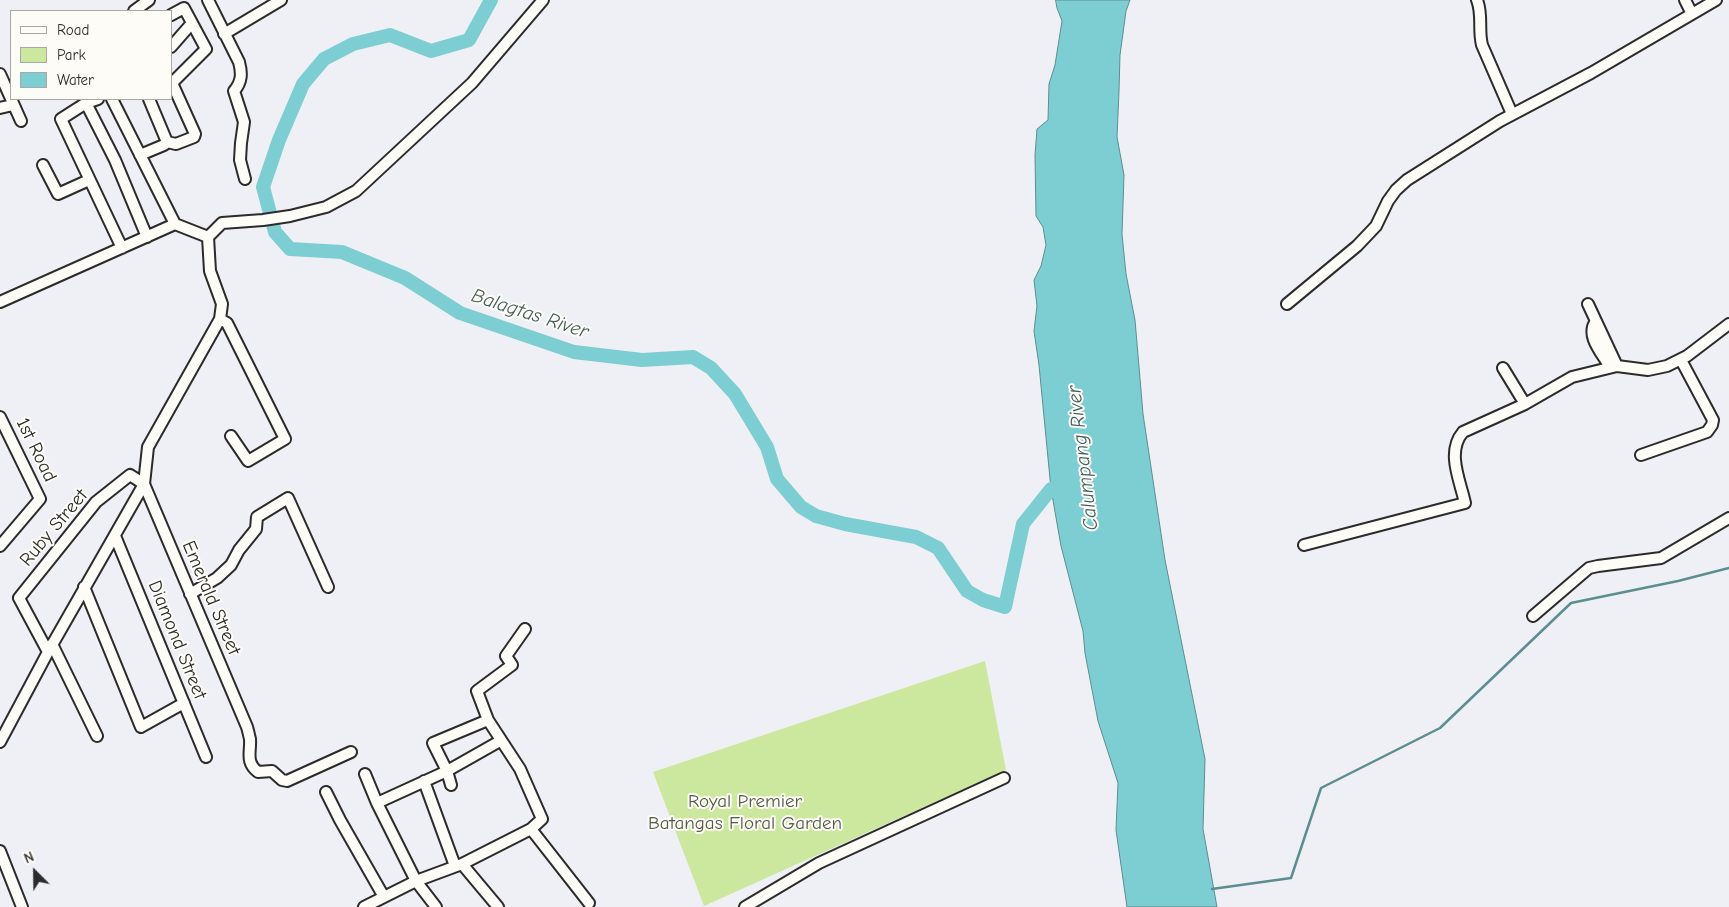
<!DOCTYPE html>
<style>
body{margin:0}
#map{position:relative;width:1729px;height:907px;overflow:hidden;background:#eef0f5;font-family:"Comic Neue",sans-serif}
canvas{display:block}
.legend{position:absolute;left:10px;top:10px;width:162px;height:90px;box-sizing:border-box;background:#fdfcf7;border:1px solid #a9a8a5;margin:0;padding:6px 9px;list-style:none;font-size:15px;color:#2b2b2b}
.legend li{display:flex;align-items:center;gap:10px;height:25px}
.legend b{width:25px;border:1px solid #a9a8a5}
.north{position:absolute;left:10px;top:847px;width:50px;height:50px;-webkit-text-stroke:4px #fdfcf7;paint-order:stroke;rotate:337deg;font-size:14px;font-weight:700;line-height:20px;text-align:center;color:#2b2b2b}
.north::after{content:'';display:block;margin:auto;width:18px;height:22px;background:#2b2b2b;clip-path:polygon(50% 0,100% 100%,50% 72%,0 100%)}
</style>
<div id="map">
<canvas width="1729" height="907"></canvas>
<ul class="legend">
<li><b style="height:6px;background:#fdfcf7"></b>Road</li>
<li><b style="height:14px;background:#cce89f"></b>Park</li>
<li><b style="height:14px;background:#7dced3"></b>Water</li>
</ul>
<div class="north">N</div>
</div>
<script>
const ctx = document.querySelector('canvas').getContext('2d');
ctx.lineJoin = 'round';
function paint(path, color) { ctx.fillStyle = color; ctx.fill(path, 'evenodd'); }
function trace(path, color, width, dash) { ctx.strokeStyle = color; ctx.lineWidth = width; ctx.lineCap = dash ? 'butt' : 'round'; ctx.setLineDash(dash || []); ctx.stroke(path); }
function write(font, color, halo, rows, align = 'center') {
  ctx.font = font + ' "Comic Neue",sans-serif'; ctx.lineWidth = 4; ctx.setLineDash([]); ctx.textBaseline = 'middle'; ctx.strokeStyle = halo; ctx.fillStyle = color; for (const [text, x, y, turn = 0] of rows) {
    ctx.save(); ctx.translate(x, y); ctx.rotate((+turn || 0) * Math.PI / 180); ctx.textAlign = isNaN(turn) ? turn : align; if (halo) ctx.strokeText(text, 0, 0); ctx.fillText(text, 0, 0); ctx.restore();
  }
}
const green = new Path2D(`
 M985,661L1006,770L704,906L653,772Z`);
const water = new Path2D(`
 M1056,0H1130L1126,11L1120,55L1119,91L1117,137L1124,175L1122,234L1126,274L1135,320L1143,414L1165,560L1205,759L1203,829L1217,907H1127L1116,830L1118,783L1098,721L1085,653L1083,631L1061,546L1051,489L1039,365L1034,331L1037,306L1034,280L1041,266L1046,245L1043,227L1036,216L1035,155L1037,129L1048,120L1049,84L1055,65L1062,21L1057,8Z`);
const stream = new Path2D(`
 M1212,889L1291,878L1321,788L1440,728L1571,603L1678,581L1729,568`);
const river = new Path2D(`
 M491,0L469,40L431,51L390,35L353,44L324,59L303,84L279,140L263,187L275,232L290,249L342,252L405,278L460,313L574,352L642,360L693,357L711,368L735,394L767,447L777,479L801,507L816,516L845,524L916,537L938,548L967,591L983,600L1005,607L1023,524L1051,489L1068,483`);
const minor = new Path2D(`
 M208,0L239,62C242,73 242,82 234,91L244,122L241,143L240,160L245,179
 M1477,0C1483,15 1478,29 1482,45L1512,114
 M1685,0L1692,14
 M134,11L149,0
 M171,15L184,8L206,49L171,84
 M224,34L281,0
 M171,47L192,23
 M0,74L21,121
 M98,99L86,103L61,119L122,248
 M112,99L175,224L208,237
 M86,103L115,160L147,237
 M0,108L13,105
 M167,142L176,144L194,137L195,134L172,83
 M140,155L164,145L167,142L149,99
 M43,165L58,194L89,180
 M0,302L175,224
 M1287,304L1357,246L1376,226L1388,201L1396,190L1407,180L1500,121L1591,73L1716,0
 M1588,304L1617,366
 M220,319L227,323L285,439L248,461L231,436
 M1596,321C1585,336 1602,353 1610,367
 M1503,368L1525,404
 M0,417L40,499L0,546
 M1641,455L1707,432L1712,425L1713,420L1681,360
 M144,484L247,727C248,730 249,735 250,739C251,752 245,762 258,772L272,771L282,780L287,781L351,752
 M115,536L206,757
 M1304,545L1465,503C1460,480 1446,452 1463,432L1525,404L1572,377L1617,366L1648,370L1667,366L1687,356L1729,324
 M84,587L141,727L184,703
 M190,594L217,578L231,565L239,550L256,529L257,517L288,498L328,587
 M1533,616L1589,568L1598,566L1661,558L1729,518
 M52,644L97,736
 M48,652L19,598L96,502L130,475L144,484
 M0,742L48,652L144,484L148,447L220,319L222,304L210,271L208,237L222,223L263,220L290,216L326,207L356,191L472,83L543,0
 M365,774L377,803L416,881L436,907
 M424,781L455,866
 M451,785L447,771L433,743L488,720
 M326,792L340,820L384,897
 M377,803L447,771L500,741
 M531,829L589,903
 M0,851L22,907
 M462,864L498,907
 M364,907L416,881L462,864L531,829L542,819L520,769L488,720L477,691L512,665L506,656L525,629
 M745,907L819,863L1004,778`);
const streetNames = [
 ["1st Road",36,450,64],
 ["Ruby Street",54,528,-50],
 ["Emerald Street",211,598,67],
 ["Diamond Street",177,640,68]
];
const parkNames = [
 ["Royal Premier",745,802],
 ["Batangas Floral Garden",745,824]
];
const waterNames = [
 ["Balagtas River",530,314,18],
 ["Calumpang River",1083,458,-97]
];
paint(green, '#cce89f');
paint(water, '#7dced3');
trace(water, '#5c8d90', 1);
trace(stream, '#5c8d90', 2.5);
trace(river, '#7dced3', 14);
trace(minor, '#2b2b2b', 14);
trace(minor, '#fdfcf7', 10);
write('19px', '#2b2b2b', '#fdfcf7', streetNames);
write('19px', '#535a48', '#fdfcf7', parkNames);
write('italic 20px', '#445c5d', '#fdfcf7', waterNames);
</script>
